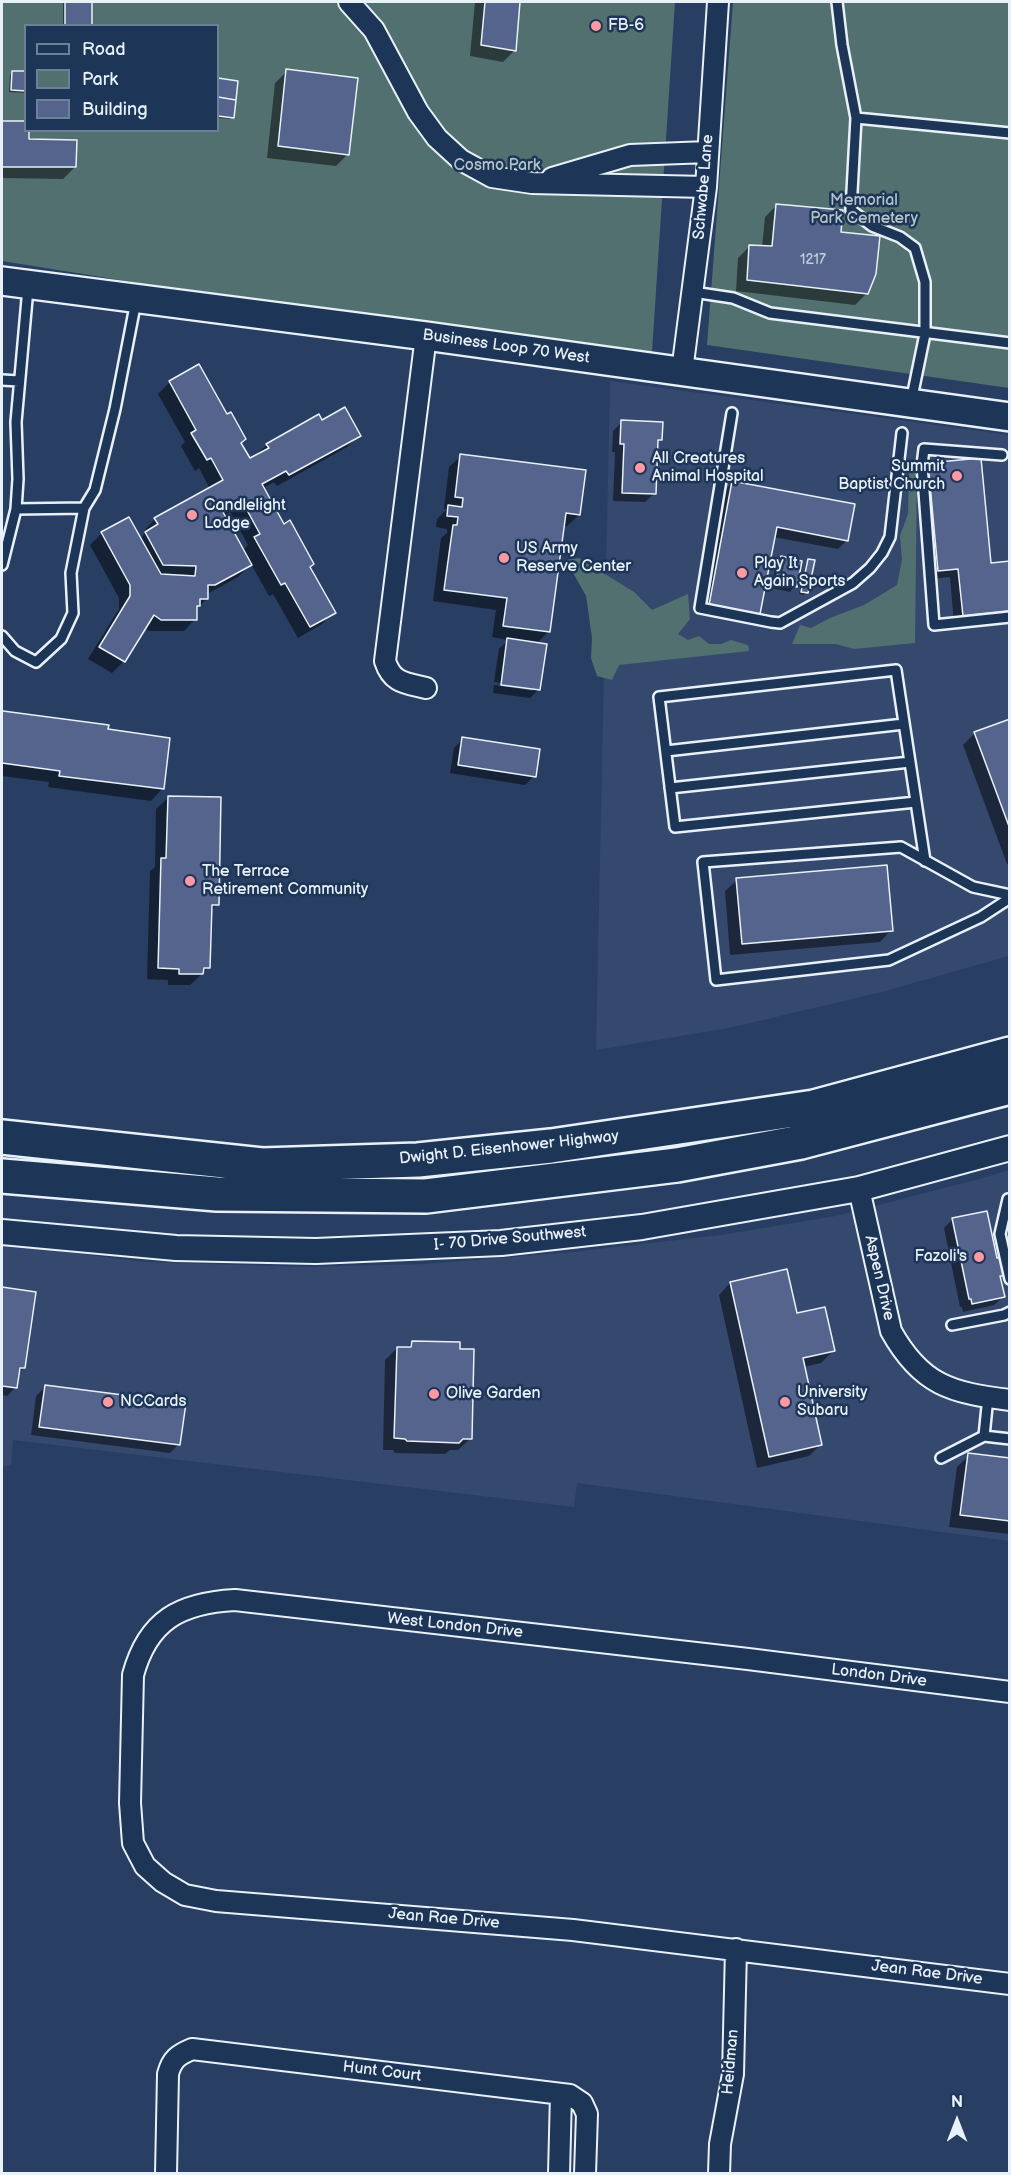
<!DOCTYPE html>
<style>
body{margin:0}
#map{position:relative;width:1011px;height:2175px;overflow:hidden;background:#283e62;font-family:"Balsamiq Sans",sans-serif}
canvas{display:block}
.frame{position:absolute;inset:0;border:3px solid #e8f1f8;pointer-events:none}
.legend{position:absolute;left:24px;top:24px;width:195px;height:108px;box-sizing:border-box;background:#1d3557;border:2px solid #6e8097;margin:0;padding:8px 10px;list-style:none;font-size:18px;color:#e8f1f8}
.legend li{display:flex;align-items:center;gap:12px;height:30px}
.legend b{width:30px;border:2px solid #6e8097}
.north{position:absolute;left:927px;top:2091px;width:60px;height:60px;-webkit-text-stroke:4px #1d3557;paint-order:stroke;rotate:0deg;font-size:16px;font-weight:700;line-height:24px;text-align:center;color:#e8f1f8}
.north::after{content:'';display:block;margin:auto;width:21px;height:27px;background:#e8f1f8;clip-path:polygon(50% 0,100% 100%,50% 72%,0 100%)}
</style>
<div id="map">
<canvas width="1011" height="2175"></canvas>
<div class="frame"></div>
<ul class="legend">
<li><b style="height:8px;background:#1d3557"></b>Road</li>
<li><b style="height:16px;background:#52706f"></b>Park</li>
<li><b style="height:16px;background:#54648c"></b>Building</li>
</ul>
<div class="north">N</div>
</div>
<script>
const ctx = document.querySelector('canvas').getContext('2d');
ctx.lineJoin = 'round';
function paint(path, color) { ctx.fillStyle = color; ctx.fill(path, 'evenodd'); }
function trace(path, color, width, dash) { ctx.strokeStyle = color; ctx.lineWidth = width; ctx.lineCap = dash ? 'butt' : 'round'; ctx.setLineDash(dash || []); ctx.stroke(path); }
function write(font, color, halo, rows, align = 'center') {
  ctx.font = font + ' "Balsamiq Sans",sans-serif'; ctx.lineWidth = 5; ctx.setLineDash([]); ctx.textBaseline = 'middle'; ctx.strokeStyle = halo; ctx.fillStyle = color; for (const [text, x, y, turn = 0] of rows) {
    ctx.save(); ctx.translate(x, y); ctx.rotate((+turn || 0) * Math.PI / 180); ctx.textAlign = isNaN(turn) ? turn : align; if (halo) ctx.strokeText(text, 0, 0); ctx.fillText(text, 0, 0); ctx.restore();
  }
}
const built = new Path2D(`
 M610,381L1009,435V956L882,992L729,1028L596,1050Z
 M1009,1170V1541L577,1483L574,1507L13,1440L11,1466H2V1244L144,1262L305,1267L426,1264L573,1252L721,1235L836,1216L983,1178Z`);
const green = new Path2D(`
 M2,2H675L652,352L145,284L2,261ZM26,26H218V130H26Z
 M733,2H1009V388L707,345Z
 M912,463L917,468L915,643L854,649L836,644H792L800,625L811,628L830,618L864,605L897,585L902,560L900,536L908,514L909,469Z
 M579,558L634,592L652,610L688,594L690,619L678,634L688,640L699,636L709,644H721L731,640L748,645L749,651L619,665L612,680L597,676L591,658L592,638L586,596L566,560Z`);
const shadow = new Path2D(`
 M63,2H91V26H63Z
 M475,2H518L515,50L503,62L470,56Z
 M287,71L348,154L336,166L267,158L275,83Z
 M12,73H26V93L9,92L10,75Z
 M218,80L237,82L232,117L230,119L218,118Z
 M2,122L26,123L28,141L75,167L63,179L2,178Z
 M777,205L840,234L867,293L855,305L736,291L738,258L750,246L762,247L765,217Z
 M170,382L240,444L249,460L267,445L322,422L359,435L347,447L277,486L274,482L263,488L334,612L322,624L298,638L273,594L269,596L251,564L238,577L207,594V599L195,610V619L184,631H149L144,628L124,661L112,673L88,659L119,609V598L90,545L102,533L140,539L145,533L144,531L155,519L210,489L199,468L195,471L181,446L185,442L158,394ZM230,512L248,545L242,551L223,516Z
 M622,422L661,439L656,444L654,494L645,502L613,501L615,452H612L613,431Z
 M461,456L579,515L567,526H562L548,632L536,644L539,689L530,698L493,693L494,685L533,691V688L494,682L499,649L508,640L492,637L496,610L433,601L441,538L447,533V529L436,527L437,519L447,509H444L449,467Z
 M929,465L990,564L1010,562V618L954,624L950,577L930,579L920,473Z
 M733,482L847,540L838,549L773,537L759,614L750,622L701,613L724,491Z
 M782,558L795,586L790,592L771,588L776,564Z
 M808,560L807,593L804,595L799,594L806,563Z
 M2,712L106,731L162,789L151,801L48,787L49,782L2,776Z
 M1010,720V863L1007,864L963,745L975,733Z
 M463,739L534,776L525,785L450,773L454,748Z
 M168,798L217,904L211,911L209,967L190,985H168V980L147,979L150,871L155,867L156,809Z
 M737,880L891,930L880,942L730,955L725,891Z
 M952,1220L996,1260L1003,1275L999,1279L1003,1297L994,1305L963,1312L962,1307H960L944,1228Z
 M730,1283L796,1315L833,1351L821,1363L804,1367L821,1444L809,1456L757,1468L719,1295Z
 M2,1289L35,1294L24,1368L18,1374L16,1387L7,1396L2,1395Z
 M412,1342L470,1439L458,1450H450L445,1454L395,1453L393,1450H383L385,1360L397,1348L406,1349Z
 M45,1387L179,1444L170,1453L31,1435L36,1396Z
 M969,1455L1010,1460V1534L949,1527L957,1467Z`);
const building = new Path2D(`
 M65,2H92V26H65Z
 M485,2H520L516,51L481,45Z
 M286,69L358,78L349,155L278,146Z
 M12,71H26V91L11,90Z
 M218,78L238,81L236,100L218,97Z
 M218,97L236,100L234,118L218,116Z
 M2,121H26V130H29V139L77,140L76,167H2Z
 M776,204L843,210L841,232L880,236L876,274L868,294L747,280L749,245L772,246Z
 M199,364L227,414L231,412L246,439L241,443L250,458L269,448L266,444L319,414L322,420L345,407L361,436L289,475L286,471L262,484L284,524L290,520L314,564L310,567L336,613L310,627L285,583L281,585L254,537L260,534L242,501L223,512L252,565L215,585H208V599H200V606H197V620H161L154,615L125,662L99,647L130,596V585L101,532L129,517L161,574L195,576L196,566L163,565L145,532L158,524L154,518L223,480L211,458L207,460L191,433L196,430L169,381Z
 M621,420L663,422L662,440H658L656,494L622,493L624,444H620Z
 M460,454L586,470L580,515L566,513L550,632L503,626L507,598L444,590L453,525H457L458,517L447,516L448,505L462,507L463,498L455,497Z
 M981,458L991,563L1010,561V611L963,616L958,569L938,571L928,463Z
 M732,481L855,504L848,541L777,527L760,614L709,605Z
 M781,556L802,561L797,587L776,582Z
 M808,559L815,560L808,593L801,592Z
 M507,638L547,644L540,690L501,685Z
 M2,709L3,711L109,725L108,729L170,738L164,789L59,776L60,771L2,763Z
 M1010,719V829L974,732Z
 M462,737L540,749L536,777L458,765Z
 M168,796L221,797L219,905H212L210,968H204L203,974H179V969L158,968L161,858H166Z
 M887,865L893,931L742,944L736,878Z
 M987,1211L997,1258L1001,1257L1005,1276H1000L1005,1297L972,1304L971,1299H969L952,1218Z
 M787,1269L797,1313L825,1307L835,1351L803,1358L822,1445L769,1457L730,1282Z
 M2,1287L36,1292L25,1368H20L17,1388L2,1386Z
 M412,1341L460,1342V1349H474L472,1439H463L459,1443L407,1441L405,1439L394,1438L397,1347H411Z
 M45,1385L186,1403L180,1445L39,1427Z
 M968,1453L1010,1458V1521L960,1515Z`);
const service = new Path2D(`
 M837,2L842,45L856,118L851,210L872,226L900,237L915,248L925,282V334L911,402
 M856,118L1010,133
 M693,292L733,298L770,313L1010,343
 M2,380L19,381
 M732,413L700,608L771,622L780,623L853,583L870,568L882,553L890,537L902,433
 M1002,455L924,449L922,465L934,625L1010,617
 M16,509L84,508
 M2,565L16,509L18,479L16,422L28,288
 M2,636L15,651L36,662L61,639L73,613L71,573L84,508L95,490L115,409L136,301
 M666,751L904,724
 M670,788L910,762
 M916,802L675,827L659,697L896,670C906,734 915,797 925,861
 M1010,895L973,887L901,847L703,862L716,980L889,960L981,917L1010,898
 M1008,1199L1000,1234L1010,1279
 M952,1325L1004,1315L1010,1312
 M984,1436L988,1397
 M941,1458L984,1436L1010,1439`);
const minor = new Path2D(`
 M349,2L374,30L418,112L437,138L461,160L492,177L532,183L706,187
 M552,178L630,155L708,152
 M426,336L385,661C392,683 405,683 426,688
 M682,371L706,187L718,2
 M859,1189L891,1331C921,1385 951,1393 1010,1400
 M1010,1692L748,1659L235,1600C180,1603 148,1620 133,1675L130,1803L133,1843L145,1866L163,1882L185,1895L216,1901L573,1930L1010,1984
 M166,2174L168,2074C172,2059 178,2055 192,2049L570,2095L582,2103L587,2114L585,2174
 M559,2174L561,2094
 M719,2174L720,2144L733,2074L736,1949`);
const tertiary = new Path2D(`
 M2,1232L176,1248L316,1251L501,1243L642,1227L859,1189L1010,1148`);
const secondary = new Path2D(`
 M2,281L426,336L1010,417`);
const motorway = new Path2D(`
 M2,1137L262,1165L418,1160L551,1146L814,1107L1010,1054
 M2,1176L217,1194L426,1196L677,1165L801,1142L1010,1087`);
const markers = [
 [596,26,6,"#ff9aa2"],
 [640,468,6,"#ff9aa2"],
 [957,476,6,"#ff9aa2"],
 [192,515,6,"#ff9aa2"],
 [504,558,6,"#ff9aa2"],
 [742,573,6,"#ff9aa2"],
 [190,881,6,"#ff9aa2"],
 [979,1257,6,"#ff9aa2"],
 [434,1394,6,"#ff9aa2"],
 [108,1402,6,"#ff9aa2"],
 [785,1402,6,"#ff9aa2"]
];
const numberNames = [
 ["1217",813,260]
];
const poiNames = [
 ["FB-6",608,26],
 ["All Creatures",652,459],
 ["Animal Hospital",652,477],
 ["Summit",945,467,"right"],
 ["Baptist Church",945,485,"right"],
 ["Candlelight",204,506],
 ["Lodge",204,524],
 ["US Army",516,549],
 ["Reserve Center",516,567],
 ["Play It",754,564],
 ["Again Sports",754,582],
 ["The Terrace",202,872],
 ["Retirement Community",202,890],
 ["Fazoli's",967,1257,"right"],
 ["University",797,1393],
 ["Subaru",797,1411],
 ["Olive Garden",446,1394],
 ["NCCards",120,1402]
];
const parkNames = [
 ["Cosmo Park",497,166],
 ["Memorial",864,201],
 ["Park Cemetery",864,219]
];
const streetNames = [
 ["Schwabe Lane",704,187,-85],
 ["Business Loop 70 West",506,347,8],
 ["Dwight D. Eisenhower Highway",509,1148,-6],
 ["I- 70 Drive Southwest",510,1239,-5],
 ["Aspen Drive",879,1278,77],
 ["West London Drive",455,1626,6],
 ["London Drive",879,1676,7],
 ["Jean Rae Drive",444,1919,5],
 ["Jean Rae Drive",927,1973,7],
 ["Heidman",731,2062,-85],
 ["Hunt Court",382,2072,7]
];
paint(built, '#35496f');
paint(green, '#52706f');
paint(shadow, '#0007');
paint(building, '#54648c');
trace(building, '#e8f1f8', 1.5);
trace(service, '#e8f1f8', 14);
trace(minor, '#e8f1f8', 24);
trace(tertiary, '#e8f1f8', 28);
trace(secondary, '#e8f1f8', 32);
trace(motorway, '#e8f1f8', 38);
trace(service, '#1d3557', 9);
trace(minor, '#1d3557', 20);
trace(tertiary, '#1d3557', 24);
trace(secondary, '#1d3557', 27);
trace(motorway, '#1d3557', 33);
for (const [x, y, r, color] of markers) { const dot = new Path2D(); dot.arc(x, y, r, 0, 2 * Math.PI); ctx.fillStyle = color; ctx.fill(dot); trace(dot, '#1d3557', 2); }
write('14px', '#c3cedd', null, numberNames);
write('16px', '#e8f1f8', '#1d3557', poiNames, 'left');
write('16px', '#b4c4c8', '#1d3557', parkNames);
write('16px', '#e8f1f8', '#1d3557', streetNames);
</script>
